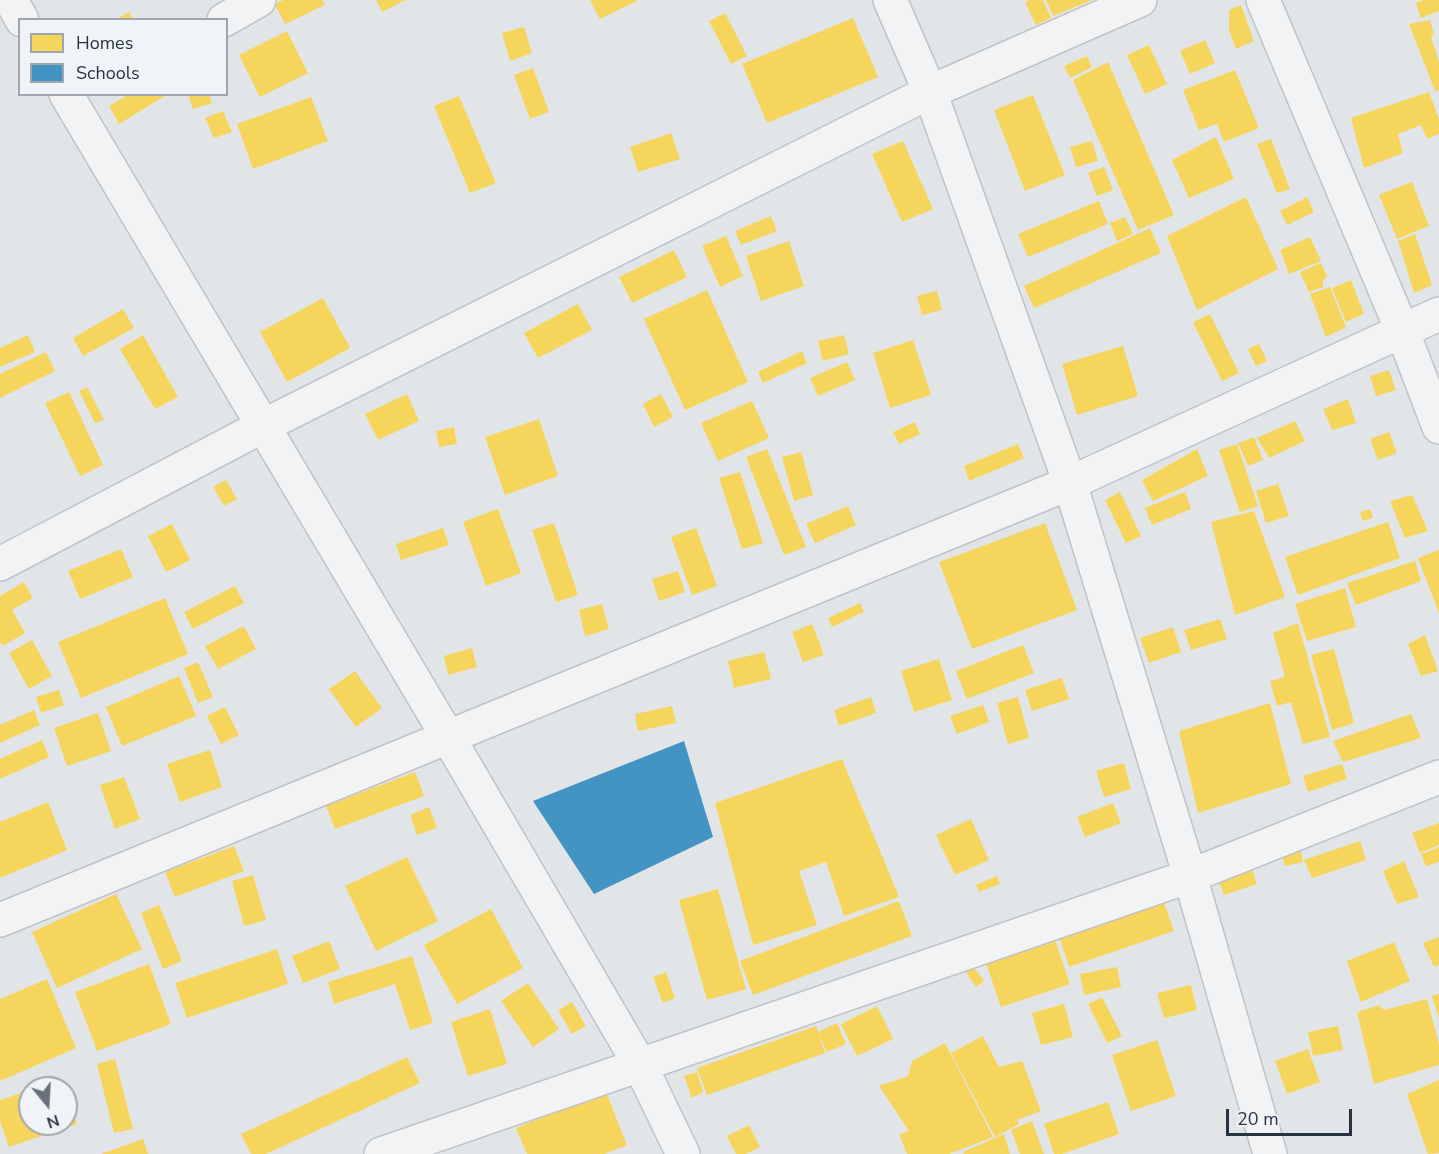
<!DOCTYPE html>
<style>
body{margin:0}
#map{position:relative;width:1439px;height:1154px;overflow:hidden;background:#e2e5e8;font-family:"Nunito Sans",sans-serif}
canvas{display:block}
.legend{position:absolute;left:18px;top:18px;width:210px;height:78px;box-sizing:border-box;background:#f0f3f7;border:2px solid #a0a6af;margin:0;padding:8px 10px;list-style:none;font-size:18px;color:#273243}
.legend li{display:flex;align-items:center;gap:12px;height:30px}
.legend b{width:30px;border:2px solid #a0a6af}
.north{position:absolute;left:18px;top:1076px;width:60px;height:60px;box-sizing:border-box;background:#f0f3f7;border:2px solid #a0a6af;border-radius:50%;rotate:162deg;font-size:16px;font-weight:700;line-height:24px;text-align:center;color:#273243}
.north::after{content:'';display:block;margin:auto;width:21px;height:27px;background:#68717d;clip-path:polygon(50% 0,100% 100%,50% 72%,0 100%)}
.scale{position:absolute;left:1226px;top:1109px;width:126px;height:27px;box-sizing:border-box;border:3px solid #273243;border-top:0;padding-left:8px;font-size:18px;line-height:21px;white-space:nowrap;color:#273243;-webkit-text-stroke:4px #f0f3f7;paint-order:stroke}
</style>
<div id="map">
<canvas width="1439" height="1154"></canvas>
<ul class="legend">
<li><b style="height:16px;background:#f6d55c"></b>Homes</li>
<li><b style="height:16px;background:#4393c3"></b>Schools</li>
</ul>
<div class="north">N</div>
<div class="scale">20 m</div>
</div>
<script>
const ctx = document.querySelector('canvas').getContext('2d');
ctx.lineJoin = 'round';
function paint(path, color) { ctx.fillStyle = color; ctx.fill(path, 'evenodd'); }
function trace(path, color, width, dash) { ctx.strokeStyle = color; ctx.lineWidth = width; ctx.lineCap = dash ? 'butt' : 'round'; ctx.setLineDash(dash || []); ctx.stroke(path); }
const homes = new Path2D(`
 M283,0H322L325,5L285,24L275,4Z
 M376,0H405L382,12Z
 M590,0H639L600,19Z
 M1029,0H1043L1051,18L1036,25L1025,2Z
 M1046,0H1092L1053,16Z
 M1423,0H1439V11L1421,18L1416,3Z
 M1241,5L1254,41L1236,49L1229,30V10Z
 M129,12L133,20H115Z
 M725,13L747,56L731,64L709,21Z
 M853,18L878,77L767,123L742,64Z
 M1430,20L1434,34L1431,37L1439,62V90L1435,91L1409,24Z
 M524,27L532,53L510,61L502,33Z
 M287,31L308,73L260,97L239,55Z
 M1205,40L1215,63L1190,74L1180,51Z
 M1149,45L1167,84L1145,94L1127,55Z
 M1087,56L1092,67L1070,78L1064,66Z
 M1108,62L1174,215L1138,230L1073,80Z
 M533,68L549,112L530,119L514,75Z
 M1235,70L1259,128L1224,142L1217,124L1199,130L1183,90Z
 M1429,92L1439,119V134L1427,139L1421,125L1398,134L1403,153L1364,168L1351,118Z
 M130,94H168L119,124L109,106Z
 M188,94H209L212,103L193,109Z
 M1033,95L1065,175L1025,191L994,110Z
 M459,96L496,183L470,193L434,106Z
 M311,97L328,141L253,169L237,124Z
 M223,111L232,132L214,138L205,118Z
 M671,133L680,159L638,172L630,147Z
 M1216,137L1234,179L1189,198L1172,160Z
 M1271,139L1290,189L1277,193L1257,144Z
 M903,141L933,209L902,222L872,154Z
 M1092,141L1098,161L1076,167L1070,147Z
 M1104,167L1113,190L1097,196L1088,173Z
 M1412,182L1429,226L1397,239L1379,195Z
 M1246,197L1278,269L1197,310L1167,236Z
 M1307,197L1314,212L1287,225L1280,211Z
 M1099,201L1108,224L1028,257L1018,234Z
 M771,216L777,231L741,245L735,231Z
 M1125,217L1133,234L1117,241L1110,223Z
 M1150,228L1161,253L1034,308L1024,286Z
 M1415,234L1432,285L1414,293L1398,241Z
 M726,236L743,276L720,287L702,246Z
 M1310,237L1321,261L1289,274L1280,250Z
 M789,241L804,286L761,301L746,256Z
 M674,250L687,277L632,303L619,277Z
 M1321,263L1327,276L1323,281V287L1309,292L1300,272Z
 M1351,280L1364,314L1346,322L1332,288Z
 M1330,287L1346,327L1326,337L1310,294Z
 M707,290L748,382L685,410L644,319Z
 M937,291L942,310L922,315L917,296Z
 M323,298L350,348L287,382L260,332Z
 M578,304L592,330L538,358L524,333Z
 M123,309L134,328L83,356L73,338Z
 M1210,314L1239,373L1222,381L1193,322Z
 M28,335L35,352L0,367V348Z
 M143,335L178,397L155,409L120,349Z
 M844,335L849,354L823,361L818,341Z
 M913,340L931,395L890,408L873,353Z
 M1259,344L1267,361L1256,366L1248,349Z
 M1123,346L1138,396L1077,415L1062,364Z
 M802,351L807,363L763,383L758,372Z
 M46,352L55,371L0,398V374Z
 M847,362L855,380L818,396L810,378Z
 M1389,370L1396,390L1376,396L1370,376Z
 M87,387L104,420L95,423L79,391Z
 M69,392L103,465L80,476L45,403Z
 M407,394L419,421L378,440L365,414Z
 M661,394L673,417L654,427L643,404Z
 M1348,399L1356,423L1332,430L1323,409Z
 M752,401L769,438L718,461L701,423Z
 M539,419L558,476L505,495L485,437Z
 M1295,421L1305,441L1269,458L1257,438Z
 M915,422L920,434L899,444L893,432Z
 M454,427L457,444L439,447L436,431Z
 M1389,432L1397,453L1378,460L1370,439Z
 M1254,437L1263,460L1248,466L1238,443Z
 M1018,444L1024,458L969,481L964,466Z
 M1237,444L1258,506L1240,512L1219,450Z
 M767,449L806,547L784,555L746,457Z
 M1197,449L1208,476L1153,501L1142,480Z
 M801,452L813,495L794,501L782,457Z
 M740,472L763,543L742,549L719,478Z
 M226,480L237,499L224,506L213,487Z
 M1278,484L1289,516L1266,523L1256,491Z
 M1120,492L1141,536L1126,543L1105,500Z
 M1185,492L1191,509L1152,525L1145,508Z
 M1412,495L1428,531L1405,538L1390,501Z
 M848,506L856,525L815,543L806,524Z
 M498,509L521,573L486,586L463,522Z
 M1370,509L1373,518L1363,521L1360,512Z
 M1254,511L1285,597L1235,615L1211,522Z
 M1388,522L1400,558L1298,595L1285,557Z
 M554,523L578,595L556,602L532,530Z
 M1045,523L1077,610L972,649L939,562Z
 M172,524L190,560L166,572L148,536Z
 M443,528L449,545L401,560L396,544Z
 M696,528L717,586L692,595L671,537Z
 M121,549L133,577L80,599L68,571Z
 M1439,550V613L1418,558Z
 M1415,561L1421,581L1356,605L1347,583Z
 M678,571L685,592L659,601L652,579Z
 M24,582L33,598L12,610L25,633L3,646L0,642V596Z
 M235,586L244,603L193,629L184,612Z
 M1345,588L1356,627L1307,641L1295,604Z
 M165,598L188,654L81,698L58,642Z
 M860,603L864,612L832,627L828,618Z
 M602,604L609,629L585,636L579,610Z
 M1220,619L1227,639L1191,650L1184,630Z
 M1298,623L1330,737L1303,744L1291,702L1277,706L1270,681L1285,677L1273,633Z
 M812,624L824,655L803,662L792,632Z
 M244,626L256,649L218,669L205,646Z
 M1173,627L1181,652L1149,663L1140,638Z
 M1425,635L1438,671L1421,676L1408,644Z
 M32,640L52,676L29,689L9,653Z
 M1023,645L1034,673L967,699L956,671Z
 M472,648L477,667L448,675L444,656Z
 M1334,649L1354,723L1332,730L1311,655Z
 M764,652L771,679L734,688L728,661Z
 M939,659L952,700L914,712L901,671Z
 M198,662L213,697L198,703L184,668Z
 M355,671L382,708L356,727L329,689Z
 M179,676L196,716L122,746L106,707Z
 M1062,678L1069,699L1032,711L1025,690Z
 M59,690L64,705L41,713L36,697Z
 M871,697L876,713L839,726L834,710Z
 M1018,697L1029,738L1008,744L997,703Z
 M1270,703L1291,784L1198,813L1179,731Z
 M983,705L989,722L957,734L950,716Z
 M672,706L676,723L638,731L635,714Z
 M225,707L239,735L221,744L207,716Z
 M34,710L40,725L0,743V725Z
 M98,713L111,751L67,766L54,728Z
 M1411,714L1421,738L1343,762L1333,741Z
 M42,740L49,757L0,779V759Z
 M210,750L222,787L180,802L167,764Z
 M842,759L899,897L844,916L826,862L799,871L817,925L753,945L715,803Z
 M1124,763L1131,789L1104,797L1096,771Z
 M1342,764L1347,779L1308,792L1303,776Z
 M415,772L424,796L335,829L326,806Z
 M124,777L140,819L115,829L100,785Z
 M48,802L67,850L0,878V822Z
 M1113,803L1121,823L1085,837L1077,817Z
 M429,807L437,828L417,835L410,815Z
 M971,819L989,860L955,875L936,835Z
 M1439,823V845L1420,853L1412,833Z
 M1360,841L1366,860L1312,878L1304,860Z
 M1299,844L1303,862L1285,866L1280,848Z
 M234,846L244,871L175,897L165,872Z
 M1439,847V862L1426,866L1421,854Z
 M407,857L438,921L376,951L345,886Z
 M1404,861L1419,897L1397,904L1383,871Z
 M1251,867L1257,884L1224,895L1218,879Z
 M253,875L266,920L244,926L232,881Z
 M997,876L1000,884L979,892L976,885Z
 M718,889L746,989L707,1000L679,900Z
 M116,894L142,949L57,988L32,932Z
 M1163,900L1174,931L1069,967L1059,936Z
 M899,901L912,936L753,995L740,961Z
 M159,905L182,961L163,969L141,913Z
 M491,909L523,968L457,1004L424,945Z
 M1054,937L1070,984L1001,1007L985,960Z
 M1439,937V965L1434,967L1423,943Z
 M329,941L340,969L303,983L292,956Z
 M1394,942L1410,981L1361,1002L1347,961Z
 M277,949L288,984L187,1018L175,983Z
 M412,956L433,1023L410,1030L395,984L334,1004L328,982Z
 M149,964L171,1024L97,1051L75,992Z
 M973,966L984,981L976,987L965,971Z
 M1117,967L1121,987L1084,995L1080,974Z
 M666,972L675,998L663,1003L653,977Z
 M47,979L76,1048L0,1081V999Z
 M528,983L559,1029L533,1047L501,1001Z
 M1191,985L1197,1010L1164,1018L1157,993Z
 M1439,994V1016H1438L1432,996Z
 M1102,997L1122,1036L1107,1043L1088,1004Z
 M1427,999L1439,1044V1065L1374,1084L1357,1012L1379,1005L1384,1010Z
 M572,1002L586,1026L572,1034L558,1010Z
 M1064,1004L1073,1037L1041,1045L1032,1013Z
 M877,1006L893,1039L857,1056L841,1024Z
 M490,1009L507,1064L468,1076L451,1022Z
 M837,1023L846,1044L827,1052L819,1034L825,1053L707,1095L697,1068L816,1026L818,1032Z
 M1338,1026L1343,1050L1313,1056L1308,1032Z
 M983,1036L999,1067L1022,1061L1041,1111L1017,1120L1019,1124L995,1137L951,1053Z
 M1157,1040L1176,1096L1131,1111L1112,1055Z
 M945,1043L993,1137L949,1154H907L899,1134L909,1131L879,1086L908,1076L912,1061Z
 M1308,1049L1320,1082L1287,1094L1275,1061Z
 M407,1057L420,1083L266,1154H251L241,1134Z
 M115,1059L133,1129L114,1133L97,1064Z
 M697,1072L703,1092L692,1098L684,1076Z
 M62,1080L65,1088H38Z
 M1439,1080V1153L1428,1154L1407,1094Z
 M30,1090V1124H66V1093L77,1124L9,1147L0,1121V1100Z
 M606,1092L627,1145L604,1154H527L516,1128Z
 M1108,1102L1119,1134L1062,1154H1054L1044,1124Z
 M1032,1121L1044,1154H1020L1011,1130Z
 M749,1125L760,1147L746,1154H736L727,1136Z
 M1004,1134L1010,1154H964L963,1152Z
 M143,1139L148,1154H101Z`);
const schools = new Path2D(`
 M684,741L713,837L594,894L533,801Z`);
const minor = new Path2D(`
 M11,0L22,20
 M890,0L930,92L1070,483L1190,876L1270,1154
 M1263,0L1402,330L1439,427
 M224,20L259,0
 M66,94L448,737L640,1065L683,1154
 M0,564L263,426L930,92L1140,0
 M0,920L1070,483L1439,314
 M381,1154L1190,876L1439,777`);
paint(homes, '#f6d55c');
paint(schools, '#4393c3');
trace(minor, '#c0c3c6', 36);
trace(minor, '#f2f3f4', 33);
</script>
